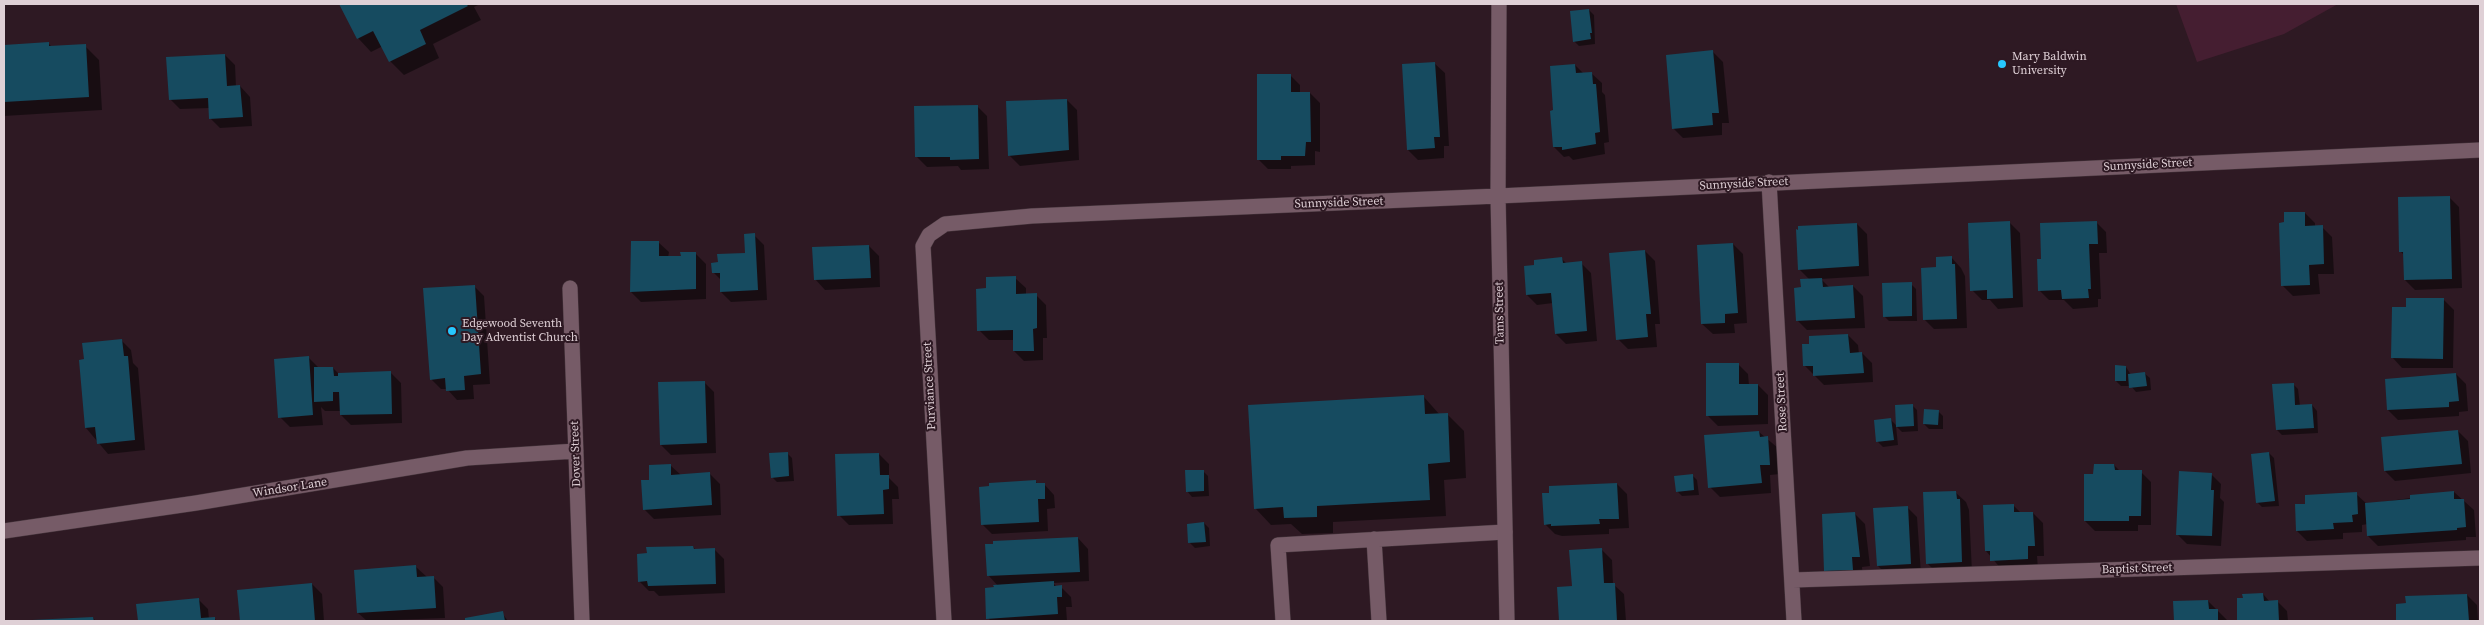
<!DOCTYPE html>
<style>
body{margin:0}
#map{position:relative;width:2484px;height:625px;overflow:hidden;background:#2e1923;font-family:"Source Serif 4",serif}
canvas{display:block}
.frame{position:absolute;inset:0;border:5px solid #dfd0d6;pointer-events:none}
</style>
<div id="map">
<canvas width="2484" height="625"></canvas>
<div class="frame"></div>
</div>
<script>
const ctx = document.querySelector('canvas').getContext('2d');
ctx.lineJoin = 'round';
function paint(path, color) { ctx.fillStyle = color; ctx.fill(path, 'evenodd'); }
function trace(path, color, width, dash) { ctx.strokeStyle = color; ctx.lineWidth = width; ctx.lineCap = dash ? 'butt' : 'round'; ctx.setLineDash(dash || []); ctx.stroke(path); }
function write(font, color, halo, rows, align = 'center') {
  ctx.font = font + ' "Source Serif 4",serif'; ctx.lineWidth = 4; ctx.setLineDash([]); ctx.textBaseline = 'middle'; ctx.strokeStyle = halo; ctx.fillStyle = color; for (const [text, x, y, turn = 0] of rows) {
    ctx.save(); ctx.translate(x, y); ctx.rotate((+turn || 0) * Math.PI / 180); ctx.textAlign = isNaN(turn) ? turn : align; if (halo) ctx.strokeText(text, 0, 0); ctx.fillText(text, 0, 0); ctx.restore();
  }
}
const green = new Path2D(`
 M2176,4H2338L2284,34L2197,62Z`);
const shadow = new Path2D(`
 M340,4H480L474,7L481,20L433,44L439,58L404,75L390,61L383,46L371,52L358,38Z
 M1589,10L1594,15L1595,44L1579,46L1574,41Z
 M48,43L52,47L85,46L99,60L102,110L4,116V46Z
 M1713,52L1723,62L1729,123H1722V135L1683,138L1673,128Z
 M225,55L235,65L236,87L240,86L250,97L252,126L220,128L210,118V108L180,109L170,99Z
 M1434,63L1445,73L1449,146H1444V158L1418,160L1408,150Z
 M1575,65L1583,73H1591L1602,83V92L1605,95L1609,142L1604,143L1605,154L1573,160L1569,156L1564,157L1554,147L1555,112Z
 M1290,75L1300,85V93H1310L1320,103V152L1315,151V165L1291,166V169H1268L1258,159Z
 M1067,100L1077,110L1079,160L1020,166L1009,155Z
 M977,106L987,116L989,169L961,170L958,166L927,167L917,157Z
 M2449,197L2459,207L2462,288L2415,290L2405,280V256L2401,252Z
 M2305,213L2315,223V227H2322L2332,237L2334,274H2318L2320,294L2293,296L2283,286Z
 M2096,222L2106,232L2107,253H2099L2101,299H2098V307L2073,309L2064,300H2049L2039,290Z
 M2010,223L2020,233L2023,307L1998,309L1990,300H1982L1972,290Z
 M1857,224L1867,234L1869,276L1821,279L1830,288L1853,286L1863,296L1865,328L1807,330L1797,320L1802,289L1810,280L1799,269Z
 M754,235L764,245L767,300L731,302L721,292V280L713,272L746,254Z
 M658,242L669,252L668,258L682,257L696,254L706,264V299L641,302L631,292Z
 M1733,244L1743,254L1747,323L1734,324L1735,333L1713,334L1702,324Z
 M869,246L879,256L880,287L825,290L815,279Z
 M1645,251L1655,261L1660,324H1655L1657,347L1628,349L1618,339Z
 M1951,257L1961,268L1965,276L1967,328L1934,329L1924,319L1937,268Z
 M1562,259L1567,264L1581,263L1591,273L1597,341L1566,344L1556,334L1553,303L1537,305L1527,295L1536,266Z
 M1015,278L1026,288V295H1036L1046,305L1047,338H1043V360L1024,361L1014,351V340H989L979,330L987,290Z
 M1911,284L1916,289L1917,321H1889L1884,316Z
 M474,286L484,296L490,384L473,385L474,399L457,400L447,389H441L431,379Z
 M2444,300L2454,310L2453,368H2402L2392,357L2407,308Z
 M1848,335L1858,345L1859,354L1862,353L1872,363L1873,382L1824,385L1804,365Z
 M121,340L131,350L133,363L138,368L145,450L108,454L86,428Z
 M309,358L319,368H333L339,374L391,373L401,383L402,423L351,425L341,415V411H325L321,407L323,425L290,427L280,417Z
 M1738,364L1748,374L1749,385H1758L1768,395V424L1718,426L1708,416Z
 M2126,367L2131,375L2144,373L2150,378L2151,390L2136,392L2131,386H2121L2116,381Z
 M2456,374L2466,384L2468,411L2459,412V416L2398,420L2388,410Z
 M704,382L714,392L716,453L671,455L661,445Z
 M2293,384L2298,389L2300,406L2312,405L2317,411L2318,433L2282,435L2277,430Z
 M1424,397L1440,415L1447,414L1464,431L1466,478L1444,480L1446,516L1333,522V533L1302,534L1291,524L1271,525L1255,508Z
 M1912,405L1917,410L1918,431L1902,432L1896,426L1898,445L1883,447L1878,442L1876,421L1891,420L1897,426Z
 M1938,411L1943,416V429H1929L1924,424Z
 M2458,431L2468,441L2471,473L2395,481L2385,471Z
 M1759,432L1778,448L1780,474L1770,475L1771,493L1720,497L1710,487Z
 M787,453L792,458L794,481L777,482L772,477Z
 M2269,453L2274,458L2279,506L2262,507L2257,502Z
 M879,454L889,464V478L898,487L899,499H892L893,524L849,525L839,515Z
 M670,465L681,475L710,474L720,484L721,515L654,519L644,509Z
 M2114,465L2120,471L2141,472L2151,482V525H2138V531H2095L2085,521L2095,475Z
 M1203,471L1208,476L1209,496L1192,497L1187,491Z
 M2211,474L2221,484L2220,498L2224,502L2221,546L2187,544L2177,534Z
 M1692,475L1697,480L1699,495L1682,496L1677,491Z
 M1036,482L1039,485L1044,484L1054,495L1055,508L1047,509L1048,531L992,534L982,524Z
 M1617,484L1627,494L1629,528L1609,529V534L1562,536L1555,534L1545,524Z
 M1955,492L1966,502L1969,510L1972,572L1937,573L1927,563Z
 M2454,492L2474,510L2476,537H2466V540L2378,546L2368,536V524L2362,525V532L2343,533V539L2307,541L2297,531L2307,505L2356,494L2367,504Z
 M2013,505L2021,513H2033L2043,523L2044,556H2037L2038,569L2002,570L1986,551Z
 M1907,507L1917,517L1921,574L1888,576L1878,566Z
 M1855,514L1865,524L1870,566L1862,567L1863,579L1836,580L1826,570Z
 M1204,523L1209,528L1210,546L1195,548L1190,543Z
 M1078,538L1088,549L1089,581L1053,583L1057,587H1061L1071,597L1072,607H1066L1067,621H991L988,618L998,586L988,575Z
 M693,547L696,550L714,549L724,559L725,593L659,596L654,591H649L639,581Z
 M1602,550L1612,560L1613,584L1624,594L1626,621H1561L1559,588L1573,587Z
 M416,567L427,577H433L443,587L445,618L367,621L358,613Z
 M312,584L322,594L324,621H241L239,591Z
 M2263,594L2270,602L2277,601L2287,611L2288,621H2239L2238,599Z
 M2467,595L2477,605L2478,621H2398L2397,605Z
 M198,599L208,609L209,619L214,618L217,621H139L138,605Z
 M2208,601L2228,621H2175V602Z
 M502,613L508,621H466V619Z
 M93,618L96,621H32Z`);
const building = new Path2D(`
 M339,4H466L468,6L420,30L426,44L389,62L373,31L357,39Z
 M1589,9L1592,33H1590L1591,39L1573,42L1570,11Z
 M49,42V46L86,44L89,97L4,102V45Z
 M1713,50L1719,113H1712L1713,125L1672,129L1666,55Z
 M225,54L227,86L240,85L243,117L209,119L208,98L169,100L166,57Z
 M1435,62L1440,137H1434L1435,148L1407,150L1402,64Z
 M1575,64L1576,73L1592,72L1593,84H1596L1600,132L1595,133L1596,144L1562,150V147H1553L1550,111L1553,110L1550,66Z
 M1257,74H1291V92H1310L1311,142H1306L1305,156H1281V160H1257Z
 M1067,99L1069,150L1008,156L1006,101Z
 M978,105L979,159L950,160V157H915L914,106Z
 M2450,196L2452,279L2404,280L2403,252H2399L2398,197Z
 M2284,212H2305V226L2323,225L2324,264L2309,265L2310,285L2281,286L2279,223L2284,222Z
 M2010,221L2013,298L1987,299V290L1970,291L1968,223Z
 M2097,221L2098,244H2089L2091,289H2088L2089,298L2062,299L2061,290L2038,291L2037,259H2041L2040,223Z
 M1857,223L1859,266L1798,270L1796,229L1798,230V226Z
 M755,233L758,290L720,292V273H712L711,263L718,262L717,254L745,253L744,234Z
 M631,241H659V256H681L680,252H696V289L630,292Z
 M1733,243L1738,313L1725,314V323L1701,324L1697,245Z
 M869,245L871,278L814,280L812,247Z
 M1645,250L1651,314H1646L1648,337L1616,340L1609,253Z
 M1952,256V264H1955L1957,319L1923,320L1921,268L1936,267V257Z
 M1562,257L1563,263L1582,261L1587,331L1555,334L1551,293L1526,295L1524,266L1534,265V260Z
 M1016,276V294L1037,293V328L1033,329L1034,351H1013V330L977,331L976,289L986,288V277Z
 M1822,278L1823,287L1853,285L1855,318L1796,321L1794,288L1801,287L1800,279Z
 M1912,282V316L1883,317L1882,283Z
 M475,285L481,374L464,376L465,390L446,391L445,378L430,380L423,288Z
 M2406,298H2444L2443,359L2391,358L2392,307H2406Z
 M1848,334L1850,353L1862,352L1864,373L1813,376V366H1803L1802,344H1809V336Z
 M122,339L124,356H128L135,440L97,444L95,427L85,428L79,360L84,359L82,343Z
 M309,356L313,415L278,418L274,359Z
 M1706,363H1739V384H1758V415L1706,416Z
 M2115,365L2126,366V381H2115Z
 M314,367H333L334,376H338V373L391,371L392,414L340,415L339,392H333V401L314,402Z
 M2145,372L2147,386L2129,388L2128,374Z
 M2456,373L2459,401L2449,402V407L2387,410L2385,379Z
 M705,381L707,443L660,445L658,382Z
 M2294,383L2295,405L2312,404L2314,428L2276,430L2272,384Z
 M1424,395L1425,414L1448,413L1450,462L1428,464L1430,500L1317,506V517L1284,518L1283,507L1254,509L1248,405Z
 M1913,404L1914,426L1896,427L1895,405Z
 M1924,409L1939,410L1938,425L1923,424Z
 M1891,418L1894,440L1876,442L1874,420Z
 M2458,430L2462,464L2384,471L2381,437Z
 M1759,431L1760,437L1768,436L1770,465H1760L1762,483L1708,488L1704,435Z
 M788,452L789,476L771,478L769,453Z
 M2269,452L2275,501L2256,503L2251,454Z
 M879,453L880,475H889V489L883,490L884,514L837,516L835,454Z
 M671,464V475L710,472L712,505L643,510L641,480H649V465Z
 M2094,464H2114L2115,470H2142L2141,516H2129V521H2084V474H2093Z
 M1185,470H1204V491L1186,492Z
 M2179,471L2212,473L2211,490H2214L2212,536L2176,535Z
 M1693,474L1694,490L1676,492L1674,476Z
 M1036,480V483H1045V499H1038L1039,522L981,525L979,487L989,486V483Z
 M1617,483L1619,519H1599L1600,524L1551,526V524L1544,525L1542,493H1549V486Z
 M1956,491L1957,499H1960L1962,562L1926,564L1923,492Z
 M2454,491V499H2464L2466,527L2457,528V530L2367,536L2365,503L2410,499V495Z
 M2357,492L2358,514L2352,515L2353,522L2333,523L2334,529L2296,531L2295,504H2305V495Z
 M2014,504V512H2033L2035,546H2028V559L1990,561V551H1985L1983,505Z
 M1908,506L1911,564L1877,566L1873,508Z
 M1855,512L1860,557H1852L1853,570L1824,571L1822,514Z
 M1204,522L1206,542L1188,543L1187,524Z
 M1078,537L1080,572L987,576L985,544H993V541Z
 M693,546L694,549L715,548L716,584L648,586L647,581L638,582L637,554L647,553L646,547Z
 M1602,548L1604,583H1615L1617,621H1559L1557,587L1572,586L1569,550Z
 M416,565L417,577L434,576L436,608L357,613L354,570Z
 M1054,581V586L1062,585V597H1057L1058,614L986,619L985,588L994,587L993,585Z
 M312,583L315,621H240L237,590Z
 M2263,593L2264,601L2278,600L2279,621H2237V598H2243L2242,594Z
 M2467,594L2469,621H2396V604L2406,603L2405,596Z
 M199,598L201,618L215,617V621H138L136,604Z
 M2208,600L2209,609H2218V621H2174L2173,601Z
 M503,611L505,621H465V618Z
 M93,617L94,621H32V620Z`);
const service = new Path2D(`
 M1374,539L1379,621
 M1283,621L1278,545L1505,532`);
const minor = new Path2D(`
 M1499,4L1498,196L1507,621
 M1769,182L1794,621
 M570,288L582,621
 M4,531L196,503L467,458L576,451
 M1793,580L2480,558
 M944,621L923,246L929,235L945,224L1032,216L1498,196L2480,150`);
const markers = [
 [2002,64,5,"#27c8ff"],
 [452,331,5,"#27c8ff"]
];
const poiNames = [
 ["Mary Baldwin",2012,57],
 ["University",2012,71],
 ["Edgewood Seventh",462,324],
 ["Day Adventist Church",462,338]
];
const streetNames = [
 ["Sunnyside Street",2148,165,-3],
 ["Sunnyside Street",1744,184,-3],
 ["Sunnyside Street",1339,203,-2],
 ["Tams Street",1500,313,-91],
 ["Purviance Street",930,386,-93],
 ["Rose Street",1782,402,-93],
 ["Dover Street",576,454,-92],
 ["Windsor Lane",290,488,-9],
 ["Baptist Street",2137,569,-2]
];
paint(green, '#451e31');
paint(shadow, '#0007');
paint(building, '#164b60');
trace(service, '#45353c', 16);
trace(minor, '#45353c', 16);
trace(service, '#765b67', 15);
trace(minor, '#765b67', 15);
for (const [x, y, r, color] of markers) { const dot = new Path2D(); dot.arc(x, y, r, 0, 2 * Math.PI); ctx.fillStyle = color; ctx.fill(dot); trace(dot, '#2e1923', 2); }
write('12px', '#dfd0d6', '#2e1923', poiNames, 'left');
write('12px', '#dfd0d6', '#2e1923', streetNames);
</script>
